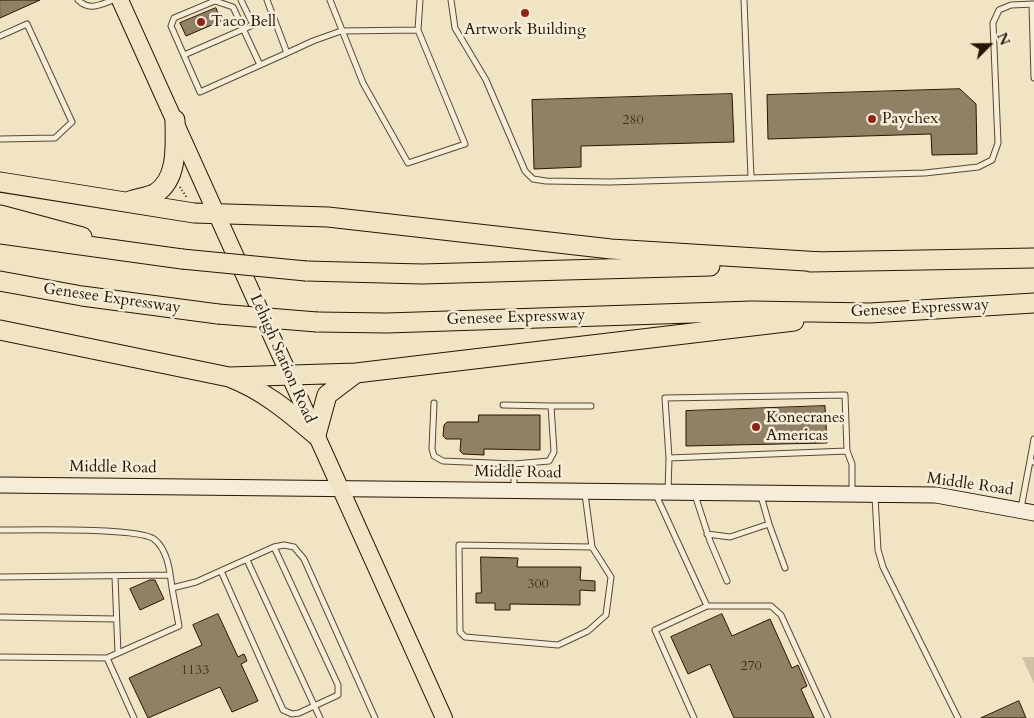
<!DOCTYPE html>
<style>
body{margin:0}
#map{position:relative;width:1034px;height:718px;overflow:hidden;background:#f0e4c5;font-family:Cardo,serif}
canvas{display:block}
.north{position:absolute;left:964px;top:20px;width:50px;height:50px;-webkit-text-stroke:4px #f5edd9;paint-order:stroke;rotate:67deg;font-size:14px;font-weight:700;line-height:20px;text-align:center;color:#271500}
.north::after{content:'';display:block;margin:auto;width:18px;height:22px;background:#271500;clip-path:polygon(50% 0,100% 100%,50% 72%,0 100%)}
</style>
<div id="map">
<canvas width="1034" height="718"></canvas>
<div class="north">N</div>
</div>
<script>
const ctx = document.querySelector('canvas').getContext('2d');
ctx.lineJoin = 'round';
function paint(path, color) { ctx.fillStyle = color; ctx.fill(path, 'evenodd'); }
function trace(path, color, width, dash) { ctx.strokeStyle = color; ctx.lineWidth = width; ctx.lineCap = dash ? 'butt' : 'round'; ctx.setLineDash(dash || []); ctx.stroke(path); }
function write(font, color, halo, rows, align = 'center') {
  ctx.font = font + ' Cardo,serif'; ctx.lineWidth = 5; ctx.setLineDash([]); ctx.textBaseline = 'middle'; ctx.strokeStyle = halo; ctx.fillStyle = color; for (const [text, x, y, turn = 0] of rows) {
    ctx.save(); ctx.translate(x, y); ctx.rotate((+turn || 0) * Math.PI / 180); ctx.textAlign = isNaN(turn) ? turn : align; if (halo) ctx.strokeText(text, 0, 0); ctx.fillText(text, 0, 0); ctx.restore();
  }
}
const green = new Path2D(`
 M1022,657H1034V684Z`);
const building = new Path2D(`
 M0,0H40L0,18Z
 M216,8L221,21L186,36L180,23Z
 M960,89L976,104L977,154L932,155L931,134L768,139L767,95Z
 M732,94L734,142L581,146V167L534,169L532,100Z
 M825,406L827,443L686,446V411Z
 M479,415H540V450L484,449V455L463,454L460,451L461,439H446L443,436L444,425L447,422H478Z
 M481,557L518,558L517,567H581L580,580L595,581V591L580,590V605L510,604V610H495V603H476V593H481Z
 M150,580H155L164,599L140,610L130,589Z
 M218,614L238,657L244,654L247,661L241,664L258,701L232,712L220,687L148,718L129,678L202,645L193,625Z
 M722,614L732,636L770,619L792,668L798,665L807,686L801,689L814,718H734L710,664L688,674L671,637Z
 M1019,701L1026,718H981Z`);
const path = new Path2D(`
 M180,187L187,198`);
const lane = new Path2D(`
 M78,0C89,11 100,5 113,0
 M217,0L174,18L171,26L200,92L287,53L267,0
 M330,0L363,83L408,163L465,144L418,30L420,0
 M451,0L455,28L486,80L525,171L533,179L546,181L609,182L925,173L978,167L992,160L998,143L993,23L999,10L1011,5L1034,4
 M744,0L751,177
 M215,1L233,7L260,65
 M1032,4L1034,78
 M0,36L27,24L72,122L55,138L0,139
 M287,53L313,41L341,31L418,30
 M184,55L253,25L241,0
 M434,403L432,449L434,456L443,461L514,464V490
 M503,405L551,406L554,452L549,461L514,464
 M551,406H591
 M669,458L847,451
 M1030,461L1034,439
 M668,492L669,458L665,398L845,395L847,451L852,464V491
 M585,494L592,547L611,577L606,615L588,631L558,645L465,637L460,632L459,545L592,547
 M656,495L707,606
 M695,495L710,541L727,581
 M761,496L769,524L785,568
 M875,497L878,550L883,567L958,718
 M1021,508L1030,461L1034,462
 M0,530C26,530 138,527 154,539C168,550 170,572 172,588L196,582L274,547L284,545L294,547L304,559L375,718
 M707,534L730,537L769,524
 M247,560L320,718
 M221,571L283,710L292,714L299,713L338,695V685L274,547
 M0,577L170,575
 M115,577L118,653
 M0,617L116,619
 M0,657L107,658L179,626L172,588
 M107,658L134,718
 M694,718L655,630L707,606H771L781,615L828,718`);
const secondary = new Path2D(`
 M0,485L936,495L1034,513`);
const primary = new Path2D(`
 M120,0L444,718`);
const highway = new Path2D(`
 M0,182L194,213L328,217L611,249L822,262
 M130,201C138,198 149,197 156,193C179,178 175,143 175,120
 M0,215L82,237
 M0,234L182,259
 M810,262L1034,258
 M306,271L422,274L710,266
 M0,281L82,296L218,314
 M317,322L387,323L752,311L870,313L1034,303
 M0,330L229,377C263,390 288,411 316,435L327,395L356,373
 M229,377L356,373L794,321`);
const highwayBridge = new Path2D(`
 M182,259L306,271
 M218,314L317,322`);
const markers = [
 [525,13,5,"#8f2418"],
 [201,22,5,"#8f2418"],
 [872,119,5,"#8f2418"],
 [756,427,5,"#8f2418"]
];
const numberNames = [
 ["280",633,121],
 ["300",538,585],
 ["270",751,667],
 ["1133",195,671]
];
const poiNames = [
 ["Taco Bell",211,22],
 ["Artwork Building",525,30,"center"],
 ["Paychex",882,119],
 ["Konecranes",766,418],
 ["Americas",766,436]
];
const streetNames = [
 ["Genesee Expressway",112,299,8],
 ["Genesee Expressway",920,309,-3],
 ["Genesee Expressway",516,318,-2],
 ["Lehigh Station Road",282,359,66],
 ["Middle Road",113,468,1],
 ["Middle Road",518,473,1],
 ["Middle Road",970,485,8]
];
paint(green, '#cec1a4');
paint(building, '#908166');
trace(building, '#271500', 1);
trace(lane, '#594931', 7);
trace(secondary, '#271500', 17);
trace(primary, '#271500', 18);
trace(highway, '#271500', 21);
trace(path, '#271500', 2, [1, 2.5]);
trace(lane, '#f5edd9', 5);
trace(secondary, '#f5edd9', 15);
trace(primary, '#f0e4c5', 16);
trace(highway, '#f0e4c5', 19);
trace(highwayBridge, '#271500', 21, []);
trace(highwayBridge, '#f0e4c5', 19);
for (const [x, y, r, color] of markers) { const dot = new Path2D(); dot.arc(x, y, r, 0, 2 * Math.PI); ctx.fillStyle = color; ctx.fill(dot); trace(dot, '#f5edd9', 2); }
write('14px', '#41301a', null, numberNames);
write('16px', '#271500', '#f5edd9', poiNames, 'left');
write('16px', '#271500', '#f5edd9', streetNames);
</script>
